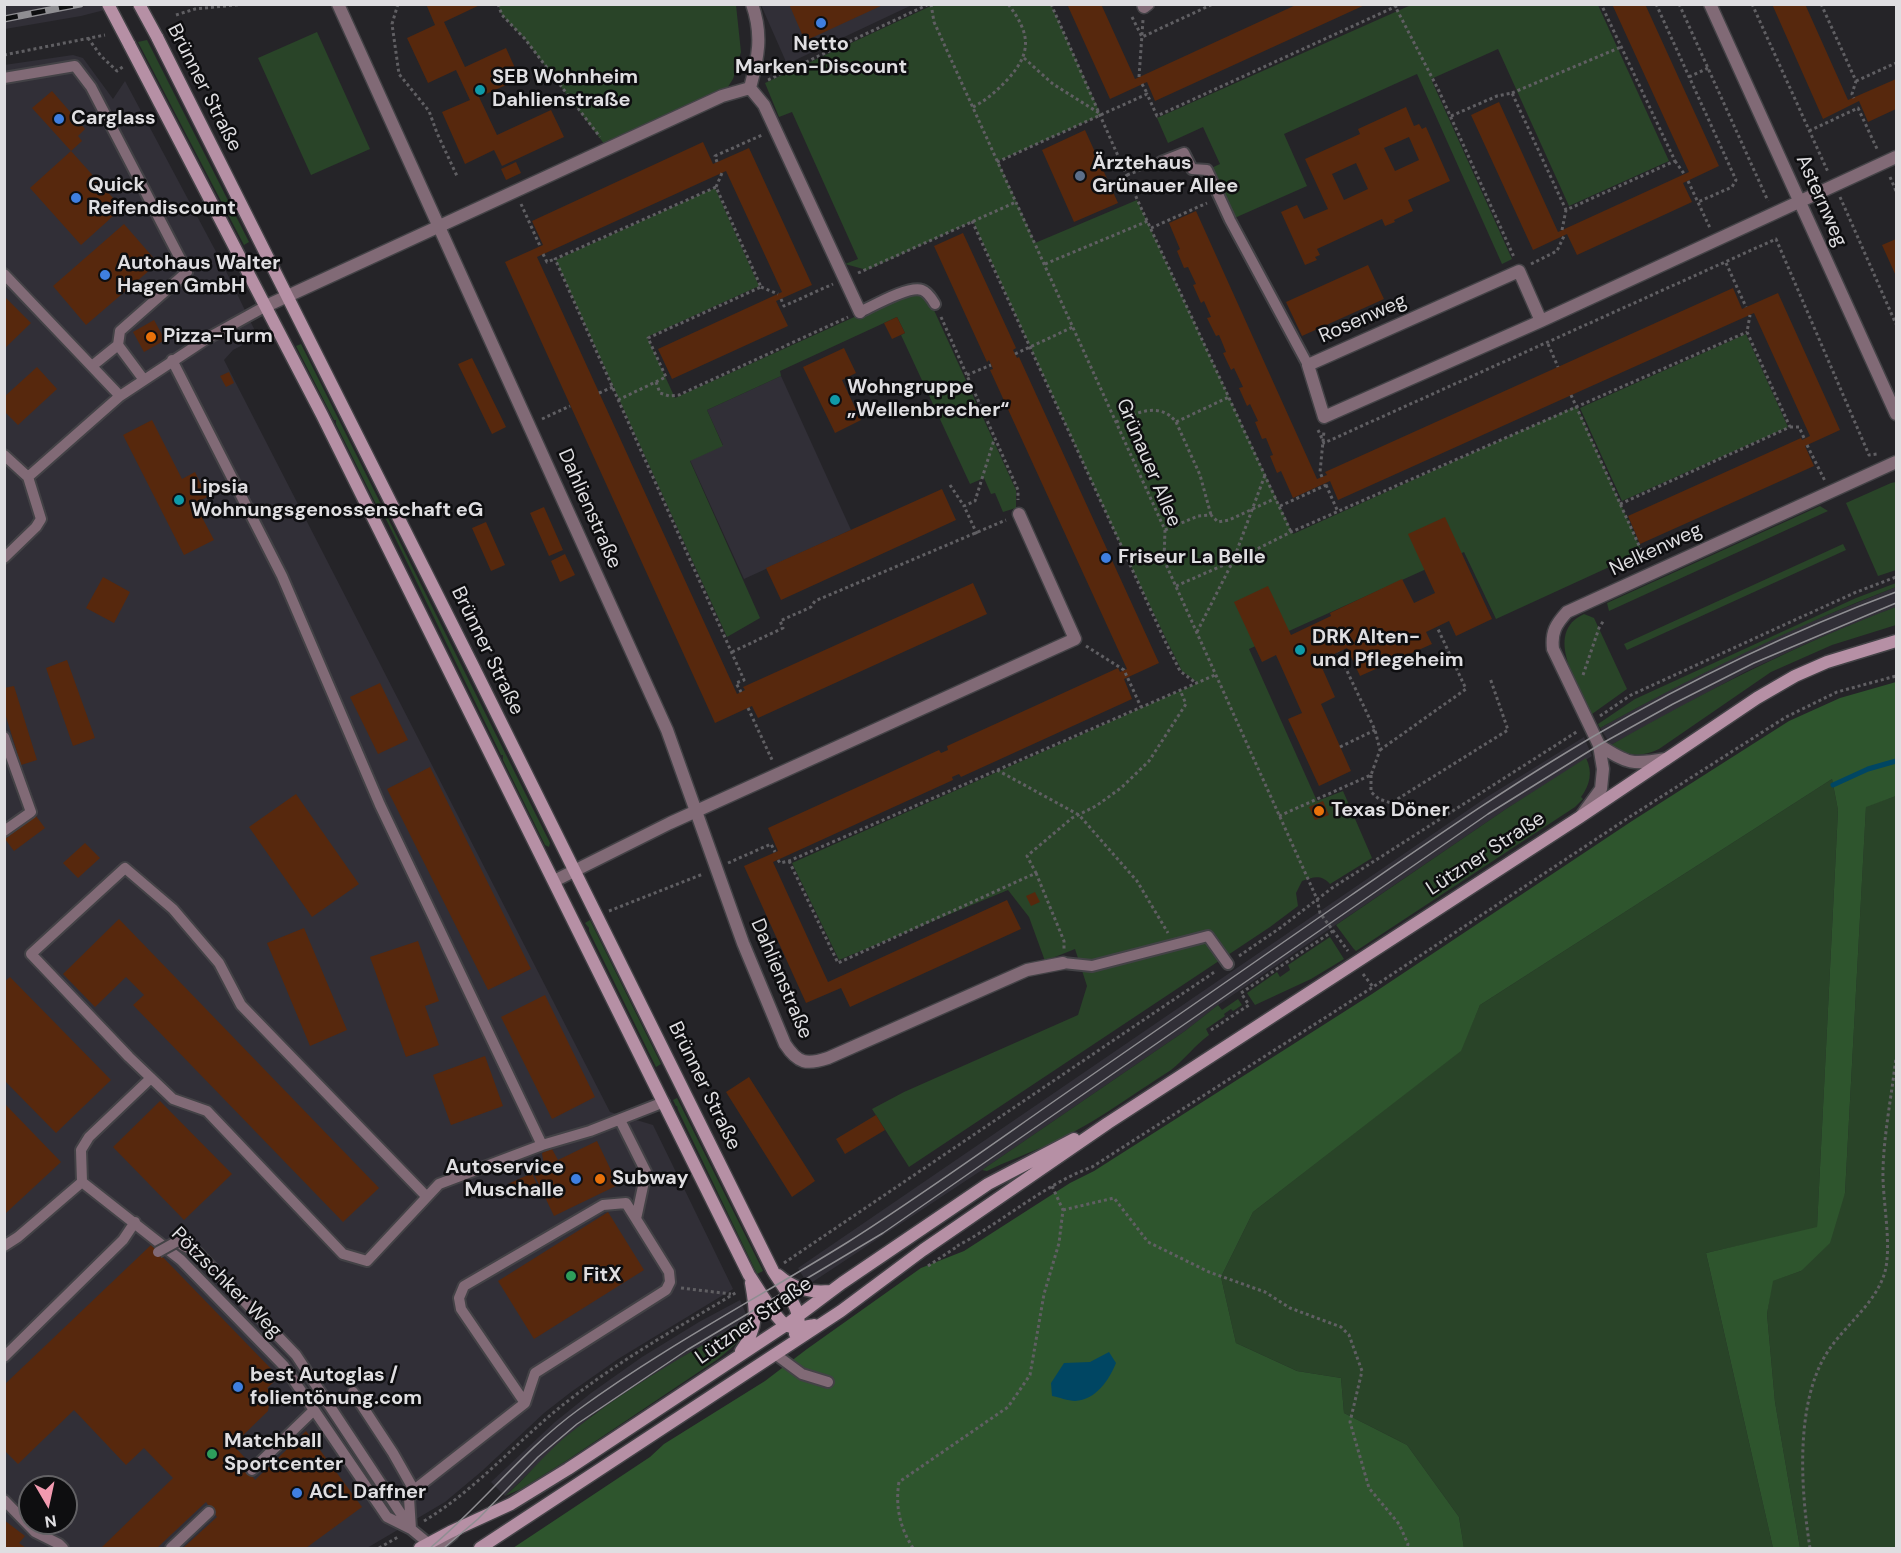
<!DOCTYPE html>
<meta charset="utf-8">
<style>
body{margin:0}
#map{position:relative;width:1901px;height:1553px;overflow:hidden;background:#252428;font-family:"DM Sans",sans-serif}
canvas{display:block}
.frame{position:absolute;inset:0;border:6px solid #dfdee1;pointer-events:none}
.north{position:absolute;left:18px;top:1475px;width:60px;height:60px;box-sizing:border-box;background:#0e0e10;border:2px solid #626164;border-radius:50%;rotate:171deg;font-size:16px;font-weight:700;line-height:24px;text-align:center;color:#dfdee1}
.north::after{content:'';display:block;margin:auto;width:21px;height:27px;background:#f29ab0;clip-path:polygon(50% 0,100% 100%,50% 72%,0 100%)}
</style>
<div id="map">
<canvas width="1901" height="1553"></canvas>
<div class="frame"></div>
<div class="north">N</div>
</div>
<script>
const ctx = document.querySelector('canvas').getContext('2d');
ctx.lineJoin = 'round';
function paint(path, color) { ctx.fillStyle = color; ctx.fill(path, 'evenodd'); }
function trace(path, color, width, dash) { ctx.strokeStyle = color; ctx.lineWidth = width; ctx.lineCap = dash ? 'butt' : 'round'; ctx.setLineDash(dash || []); ctx.stroke(path); }
function write(font, color, halo, rows, align = 'center') {
  ctx.font = font + ' "DM Sans",sans-serif'; ctx.lineWidth = 5; ctx.setLineDash([]); ctx.textBaseline = 'middle'; ctx.strokeStyle = halo; ctx.fillStyle = color; for (const [text, x, y, turn = 0] of rows) {
    ctx.save(); ctx.translate(x, y); ctx.rotate((+turn || 0) * Math.PI / 180); ctx.textAlign = isNaN(turn) ? turn : align; if (halo) ctx.strokeText(text, 0, 0); ctx.fillText(text, 0, 0); ctx.restore();
  }
}
const built = new Path2D(`
 M4,5H124L81,16L5,29Z
 M761,5H912L787,64Z
 M73,55L83,58L113,99L125,81L222,263L258,337L233,350L224,360L610,1112L653,1125L733,1289L618,1359L571,1392L544,1413L482,1471L445,1502L367,1548H5L4,65ZM30,1487H66V1523H30Z
 M781,376L851,530L744,579L690,460L723,445L707,410Z
 M1896,587V607L1808,643L1745,672L1611,745L1600,728L1667,691L1750,649L1805,624Z
 M1584,737L1592,756L1506,809L1218,1005L1185,1031L982,1170L808,1285L798,1268L1487,797Z
 M740,1300L746,1314L747,1320L692,1351L593,1415L563,1440L505,1496L491,1482L555,1422L591,1393L642,1357L699,1322Z`);
const green = new Path2D(`
 M498,5H736L741,52L733,79L722,96L608,149L525,39L502,15Z
 M933,5H1051L1101,115L998,161L1035,243L1137,200L1293,534L1577,406L1642,552L1496,619L1464,552L1249,649L1317,801L1343,791L1372,858L1330,884C1321,874 1313,877 1302,881L1296,893L1298,906L1270,927L909,1167L872,1109L904,1092L1078,1015L1087,986L1075,949L1045,961L1029,917L1008,890L839,960L792,863L1198,683L1182,671L1168,643L1119,541L973,221L867,270L845,264L858,259L792,112L779,117L765,83Z
 M1411,5H1598L1669,161L1569,206L1498,49L1431,79L1512,259L1502,264L1417,74L1284,134L1307,186L1230,220L1207,170L1220,164L1203,127L1168,143L1157,118Z
 M317,32L370,149L311,175L258,58Z
 M147,40L249,242L244,245L138,42Z
 M715,188L759,286L647,337L675,398L923,286L1016,490V508L1003,512L995,493L991,494L984,478L970,484L901,335L905,333L897,317L780,371L781,376L707,410L723,446L690,461L760,618L727,637L556,260Z
 M1746,334L1788,427L1622,501L1580,408Z
 M301,344L550,843L549,847L545,845L503,760V755H501L380,507L378,508L336,424V420H334L296,346Z
 M1896,482V570L1878,576L1846,503L1891,483Z
 M1820,506L1828,511L1609,611L1607,603Z
 M1843,544L1846,550L1627,650L1624,644Z
 M1896,583V587C1794,626 1696,675 1600,728L1598,724L1635,699L1856,598Z
 M1896,607V625L1832,645L1771,672L1659,749C1640,758 1628,756 1611,745C1704,692 1797,644 1896,607Z
 M1584,614L1594,618L1627,689L1592,714C1579,686 1542,633 1584,614Z
 M1586,758C1593,772 1590,785 1581,797L1583,799L1575,807L1356,951L1353,948L1336,925L1506,809Z
 M1832,779L1838,810L1817,1228L1706,1253L1773,1548H1464L1459,1517L1407,1445L1344,1413L1341,1378L1297,1371L1236,1343L1221,1277L1253,1212L1460,1051L1480,1005Z
 M1896,796V1548H1800L1775,1402L1767,1314L1772,1281L1801,1271L1845,1193L1866,806Z
 M590,920L661,1064L656,1067L589,931V928L585,923Z
 M1330,937L1344,959L1311,979L1255,1005L1247,993L1277,972L1280,977L1290,970L1288,965Z
 M1238,999L1242,1005L1233,1011L1231,1009L1224,1014L1225,1016L1206,1029L1209,1035C1195,1045 1185,1059 1171,1070C1130,1096 1088,1128 1043,1147C1024,1155 1005,1162 987,1171L982,1170L1185,1031L1218,1005L1222,1010Z
 M677,1098L763,1271L757,1274L678,1110L677,1106H676L673,1100Z
 M747,1320C746,1339 731,1348 718,1359L566,1461L521,1489L505,1496C526,1478 543,1456 564,1438C620,1392 684,1355 747,1320Z`);
const forest = new Path2D(`
 M1896,682V796L1866,807L1845,1193L1830,1243L1801,1271L1773,1281L1767,1314L1775,1402L1800,1548H1773L1706,1253L1817,1227L1838,810L1832,779L1480,1005L1461,1051L1253,1212L1221,1277L1236,1343L1297,1371L1341,1378L1344,1413L1407,1445L1459,1517L1464,1548H513L650,1457L664,1444L765,1381L807,1349L921,1268L964,1251L1070,1183L1094,1171L1372,994L1632,821L1789,721L1840,698Z`);
const water = new Path2D(`
 M1109,1352L1116,1363C1109,1380 1096,1400 1075,1401C1068,1401 1059,1397 1052,1396L1051,1383L1064,1363L1090,1362Z`);
const stream = new Path2D(`
 M1833,785L1868,769L1896,761`);
const building = new Path2D(`
 M426,4H482L444,22L465,67L506,48L520,79L479,97L497,135L551,110L564,137L502,166L494,150L465,164L442,112L470,100L456,70L428,83L407,38L435,25Z
 M789,4H885L805,41Z
 M1067,4H1101L1135,79L1298,4H1367L1155,101L1147,82L1110,99Z
 M1612,4H1645L1719,166L1683,183L1692,202L1577,255L1567,234L1533,250L1471,115L1499,102L1558,232L1689,172Z
 M1772,4H1805L1848,100L1896,79V109L1868,122L1859,101L1823,119Z
 M52,91L85,129L78,136L82,141L71,151L32,108Z
 M1406,107L1414,126L1419,124L1422,129L1426,127L1450,181L1408,200L1413,211L1394,220L1395,222L1385,226L1382,219L1317,249L1320,255L1315,257L1317,260L1305,265L1281,212L1297,205L1304,219L1328,209L1305,159L1360,134L1358,129ZM1409,137L1419,160L1395,171L1384,148ZM1356,163L1368,189L1344,200L1332,174Z
 M1085,130L1118,203L1074,222L1042,150Z
 M703,142L713,164L749,148L812,285L776,301L788,326L672,379L658,349L782,292L726,171L537,257L737,694L745,690L743,687L973,583L987,614L758,718L752,706L715,723L505,262L543,245L532,221Z
 M71,151L122,208L81,245L30,188Z
 M516,162L521,173L506,180L501,169Z
 M1196,211L1317,479L1327,475L1325,472L1733,288L1742,309L1778,293L1840,430L1805,446L1814,466L1640,544L1628,516L1801,438L1802,440L1810,436L1754,313L1338,500L1330,481L1293,498L1281,471L1277,473L1270,456L1273,455L1266,438L1262,439L1255,422L1258,421L1250,404L1247,406L1239,388L1243,387L1234,368L1231,370L1223,353L1226,352L1222,342L1219,335L1216,336L1207,318L1211,317L1204,301L1201,303L1193,285L1196,284L1188,267L1184,268L1177,251L1180,249L1169,223Z
 M124,224L158,263L86,325L53,286Z
 M963,233L1016,348L1013,350L1017,358L1019,357L1159,663L1124,679L1132,699L961,777L959,774L952,777L953,780L773,862L828,982L1007,900L1021,929L850,1007L841,988L806,1003L744,866L778,851L768,828L939,750L941,753L948,750L947,746L1118,668L1120,672L1127,669L990,370L993,369L989,360L987,362L934,246Z
 M1896,239V276L1882,245Z
 M1368,265L1384,299L1302,336L1286,302Z
 M4,296L31,323L4,349Z
 M897,317L905,333L892,339L884,323Z
 M154,320L165,340L144,352L133,332Z
 M844,348L856,373L842,380L861,420L835,433L803,367Z
 M472,358L506,427L492,434L458,364Z
 M37,367L57,389L18,425L4,411V397Z
 M229,372L234,383L226,387L220,376Z
 M152,420L182,479L195,472L207,497L195,504L214,540L184,555L123,435Z
 M942,489L956,520L781,600L766,568Z
 M544,507L563,550L549,556L530,513Z
 M1445,517L1492,619L1456,636L1449,621L1426,632L1432,644L1360,676L1347,648L1319,661L1335,697L1321,704L1351,771L1319,786L1288,719L1302,713L1276,655L1262,662L1234,602L1268,586L1291,635L1331,616L1330,613L1402,579L1414,603L1435,593L1408,534Z
 M486,522L505,565L491,571L472,528Z
 M565,554L575,575L560,582L551,561Z
 M103,577L130,592L114,623L86,608Z
 M67,660L95,738L73,746L46,668Z
 M380,683L408,740L378,754L350,697Z
 M14,686L37,760L21,765L4,710V688Z
 M430,767L531,969L488,990L387,789Z
 M296,794L359,884L312,917L249,827Z
 M1323,801L1329,815L1315,820L1309,807Z
 M36,816L45,828L14,851L5,839Z
 M85,843L100,858L78,878L63,863Z
 M1035,892L1040,902L1031,906L1026,896Z
 M119,919L379,1188L343,1222L133,1005L144,995L126,977L95,1007L63,974Z
 M304,928L347,1030L310,1046L267,943Z
 M418,941L439,1001L425,1006L439,1045L406,1057L370,957Z
 M10,977L111,1080L56,1133L4,1080V982Z
 M545,995L595,1097L552,1119L501,1017Z
 M485,1056L503,1106L451,1125L433,1075Z
 M749,1077L815,1181L792,1197L726,1092Z
 M160,1101L232,1174L184,1220L113,1147Z
 M4,1103L61,1162L6,1213L4,1211Z
 M876,1115L885,1130L845,1154L836,1139Z
 M597,1141L618,1185L554,1216L533,1172L544,1167L542,1153L552,1149L558,1160Z
 M532,1173L538,1187L514,1198L508,1184Z
 M608,1212L644,1270L534,1339L498,1281Z
 M151,1245L279,1377L267,1388L271,1392L268,1411L233,1445L248,1461L244,1465L255,1480L306,1431L362,1507L306,1548H183L217,1517L206,1502L157,1548H101L173,1478L144,1448L126,1465L74,1410L18,1464L4,1450V1385Z
 M4,1520L25,1536L19,1543L26,1548H4Z`);
const path = new Path2D(`
 M398,4L392,24L399,74L429,111L437,133L457,176
 M498,4L502,15L525,39L600,137
 M931,4L934,22L1165,530L1164,560L1317,899L1320,913L1348,951
 M1051,4L1137,199L1291,532
 M1394,4L1439,91L1514,257
 M1656,4L1736,180L1732,187L1698,202
 M1679,4L1768,201
 M1752,4L1828,172
 M1821,4L1856,81L1852,94L1854,98
 M176,15L195,9L245,4
 M1132,17L1142,37L1213,4
 M88,38L101,56L117,71L124,66
 M4,55L105,35
 M1024,58L1053,84L1099,113
 M1139,77L1143,20
 M1689,77L1708,68
 M768,80L929,4
 M1856,81L1896,63
 M1142,84L1147,93
 M1512,93L1621,47
 M973,107C985,101 997,91 1007,80C1032,53 1031,34 1008,4
 M1451,116L1497,96L1512,93L1566,210L1675,161L1601,4
 M1809,131L1858,108L1878,151
 M1675,161L1685,175
 M717,162L715,156L762,135
 M997,162L1147,94L1157,116L1401,4
 M1127,175L1148,167
 M1890,177L1896,191
 M1688,181L1710,228
 M716,187L722,173
 M1840,197L1896,324
 M521,204L540,246
 M972,221L1166,643L1180,671L1196,683
 M1151,228L1207,203
 M1562,230L1566,210
 M543,254L547,262L555,259
 M1726,263L1746,307
 M1045,264L1148,221
 M1531,264L1557,251L1564,236
 M858,273L1016,202
 M761,287L778,294
 M781,299L784,306L833,284
 M941,317L1018,490V500
 M1548,344L1558,367
 M1015,354L1073,327
 M967,375L991,365
 M656,382L660,393L669,396L679,395L848,317
 M599,393L613,387
 M1571,395L1646,561
 M618,400L666,377L648,338L761,287L716,187L555,259L744,680L736,683L741,692
 M542,419L570,406
 M1116,422C1136,413 1160,401 1176,422L1229,397
 M1176,422L1200,475L1211,515
 M1790,427H1799L1804,438
 M1318,430L1324,443L1776,239L1869,455L1877,454
 M1807,445L1825,481
 M1322,477L1320,472L1324,431
 M950,485L964,506
 M1326,485L1338,512
 M1620,504L1790,427L1747,332L1750,315
 M1280,506L1326,485L1325,483
 M1165,530L1198,516L1211,515L1218,522L1229,520L1276,498
 M977,534L964,506L975,501L994,440
 M1176,586L1233,561L1291,532L1747,332
 M1197,632L1233,561L1265,475
 M1086,646L1124,670L1141,707
 M732,652L783,628L780,621L811,607L815,601L1006,520
 M1583,675L1599,628L1604,620
 M748,708L773,762
 M1600,716L1631,695L1854,593L1896,577
 M1340,747L1375,730
 M1380,750L1466,689L1437,627
 M997,770L1079,815L1137,881L1168,933
 M1371,775V792L1379,799L1391,803L1508,730L1490,678
 M1279,816L1371,775L1380,750L1375,730L1338,652
 M778,860L780,863L789,861L1215,675
 M789,861L838,963L1036,873L1027,856L1072,818L1096,806L1121,788L1149,761L1186,704L1180,690
 M728,863L771,844L775,852
 M1036,873L1064,941V950
 M609,911L703,874
 M1239,956L1280,928L1332,888L1578,731
 M1363,974L1373,987
 M1211,1030L1249,1005L1241,993L1333,931
 M1063,1210L1114,1198L1148,1242L1209,1272L1265,1292L1290,1308L1341,1327L1349,1335L1362,1371L1350,1422L1369,1488L1399,1524L1408,1544L1407,1548
 M957,1246C1003,1222 1043,1185 1092,1167L1373,987L1628,818L1786,717L1837,692L1896,676
 M784,1263L1216,971
 M928,1266L958,1246
 M681,1288L731,1294
 M424,1521C477,1489 516,1442 564,1404C618,1361 679,1327 737,1292
 M379,1548L398,1537
 M913,1548C900,1528 895,1506 899,1482L1008,1407L1030,1375L1044,1294L1059,1243L1063,1210L1052,1186
 M1810,1548C1801,1492 1795,1407 1825,1356C1842,1327 1873,1307 1884,1275C1893,1248 1882,1200 1883,1170C1884,1132 1892,1094 1896,1057`);
const service = new Path2D(`
 M4,78L75,66L91,87L187,272L120,331L118,345L144,380
 M1161,162L1184,153L1192,169L1207,170L1230,220L1308,365
 M4,274L120,396
 M860,312C873,306 909,285 922,290C928,292 932,299 935,304
 M172,360L282,576L380,805L542,1145
 M92,366L118,345
 M4,455L28,477
 M4,558L36,527L41,519L28,477L120,396L208,338L266,306
 M4,737L31,812L4,831
 M1063,963L1092,966L1208,936L1228,964
 M82,1182L181,1260L284,1366L387,1517L411,1529L428,1543
 M427,1197L241,1005L219,963L173,909L125,868L31,954L129,1057L173,1099L207,1111L343,1254L367,1261L439,1184L542,1145L590,1131L664,1102
 M176,1242L198,1253L296,1355L411,1529
 M4,1246L18,1237L82,1182L81,1150L89,1137L151,1078
 M775,1354L802,1374L828,1382
 M4,1357L123,1240L135,1222
 M353,1392L393,1453L414,1490
 M525,1403L461,1309L459,1298L464,1286L603,1205L626,1203L636,1219
 M252,1470L314,1410
 M4,1500L35,1532L59,1544L63,1548
 M411,1529L409,1498L414,1490L525,1403L535,1373L666,1290L670,1282L669,1272L636,1219L646,1172L620,1120
 M171,1548L209,1512
 M436,1548L453,1534`);
const minor = new Path2D(`
 M338,4L667,730L743,943L785,1044C798,1064 807,1065 828,1058L1027,970L1063,963
 M1143,4L1144,7L1148,4
 M1710,4L1896,414
 M750,88L764,105L860,312
 M750,88C758,58 763,35 752,4
 M266,306L722,96L750,88
 M1541,321L1519,271L1308,365L1324,417L1541,321L1896,157
 M1599,745C1628,764 1632,765 1666,759
 M1582,815L1601,789L1603,769L1599,745L1553,649C1551,632 1556,624 1567,612L1896,462
 M554,881L670,823L1075,639L1019,514`);
const secondary = new Path2D(`
 M157,37L473,666L773,1271C783,1288 808,1315 795,1334
 M129,44L322,415L749,1275C757,1286 775,1319 786,1325C794,1330 805,1327 814,1325
 M778,1275C794,1289 810,1293 830,1291
 M741,1351C759,1327 756,1311 751,1283
 M420,1548L450,1532L511,1504L568,1469L786,1325L842,1283L988,1184L1074,1139
 M480,1548L841,1311L923,1250L1108,1123L1580,817L1757,698L1795,676L1827,662L1896,641`);
const tram = new Path2D(`
 M430,1548C482,1505 523,1450 578,1410C664,1347 758,1298 848,1242C930,1190 1009,1132 1089,1077C1176,1017 1263,957 1350,896C1430,841 1510,785 1594,736C1690,680 1792,631 1896,592
 M444,1548L478,1519L538,1457L577,1424L687,1350L883,1233L1488,814L1599,745L1673,704L1754,663L1896,603`);
const rail = new Path2D(`
 M4,19L80,4`);
const serviceBridge = new Path2D(`
 M158,1252L176,1242`);
const secondaryBridge = new Path2D(`
 M108,4L129,44
 M139,4L157,37`);
const markers = [
 [821,23,6,"#3f7fe0"],
 [480,90,6,"#0f9aa8"],
 [59,119,6,"#3f7fe0"],
 [1080,176,6,"#5c6f8a"],
 [76,198,6,"#3f7fe0"],
 [105,275,6,"#3f7fe0"],
 [151,337,6,"#e8710a"],
 [835,400,6,"#0f9aa8"],
 [179,500,6,"#0f9aa8"],
 [1106,558,6,"#3f7fe0"],
 [1300,650,6,"#0f9aa8"],
 [1319,811,6,"#e8710a"],
 [576,1179,6,"#3f7fe0"],
 [600,1179,6,"#e8710a"],
 [571,1276,6,"#2e9e5b"],
 [238,1387,6,"#3f7fe0"],
 [212,1454,6,"#2e9e5b"],
 [297,1493,6,"#3f7fe0"]
];
const poiNames = [
 ["Netto",821,45,"center"],
 ["Marken-Discount",821,68,"center"],
 ["SEB Wohnheim",492,78],
 ["Dahlienstraße",492,101],
 ["Carglass",71,119],
 ["Ärztehaus",1092,164],
 ["Grünauer Allee",1092,187],
 ["Quick",88,186],
 ["Reifendiscount",88,209],
 ["Autohaus Walter",117,264],
 ["Hagen GmbH",117,287],
 ["Pizza-Turm",163,337],
 ["Wohngruppe",847,388],
 ["„Wellenbrecher“",847,411],
 ["Lipsia",191,488],
 ["Wohnungsgenossenschaft eG",191,511],
 ["Friseur La Belle",1118,558],
 ["DRK Alten-",1312,638],
 ["und Pflegeheim",1312,661],
 ["Texas Döner",1331,811],
 ["Autoservice",564,1168,"right"],
 ["Muschalle",564,1191,"right"],
 ["Subway",612,1179],
 ["FitX",583,1276],
 ["best Autoglas /",250,1376],
 ["folientönung.com",250,1399],
 ["Matchball",224,1442],
 ["Sportcenter",224,1465],
 ["ACL Daffner",309,1493]
];
const streetNames = [
 ["Brünner Straße",204,88,63],
 ["Asternweg",1821,201,66],
 ["Rosenweg",1363,319,-24],
 ["Grünauer Allee",1148,463,67],
 ["Dahlienstraße",589,509,66],
 ["Nelkenweg",1656,550,-25],
 ["Brünner Straße",487,651,64],
 ["Lützner Straße",1486,854,-33],
 ["Dahlienstraße",781,979,67],
 ["Brünner Straße",704,1086,64],
 ["Pötzschker Weg",226,1283,45],
 ["Lützner Straße",754,1321,-35]
];
paint(built, '#312f37');
paint(green, '#294428');
paint(forest, '#2e552d');
paint(water, '#004663');
trace(stream, '#004663', 5);
paint(building, '#57280d');
trace(service, '#434246', 14);
trace(minor, '#434246', 15);
trace(secondary, '#434246', 15);
trace(path, '#605f63', 3, [3, 3]);
trace(service, '#816a76', 10);
trace(minor, '#816a76', 12);
trace(secondary, '#b690a5', 12);
trace(tram, '#8f8e92', 1.5);
trace(rail, '#8f8e92', 7);
trace(rail, '#0e0e10', 4.5, [14]);
trace(serviceBridge, '#434246', 14, []);
trace(secondaryBridge, '#434246', 15, []);
trace(serviceBridge, '#816a76', 10);
trace(secondaryBridge, '#b690a5', 12);
for (const [x, y, r, color] of markers) { const dot = new Path2D(); dot.arc(x, y, r, 0, 2 * Math.PI); ctx.fillStyle = color; ctx.fill(dot); trace(dot, '#0e0e10', 2); }
write('bold 20px', '#dfdee1', '#0e0e10', poiNames, 'left');
write('20px', '#dfdee1', '#0e0e10', streetNames);
</script>
